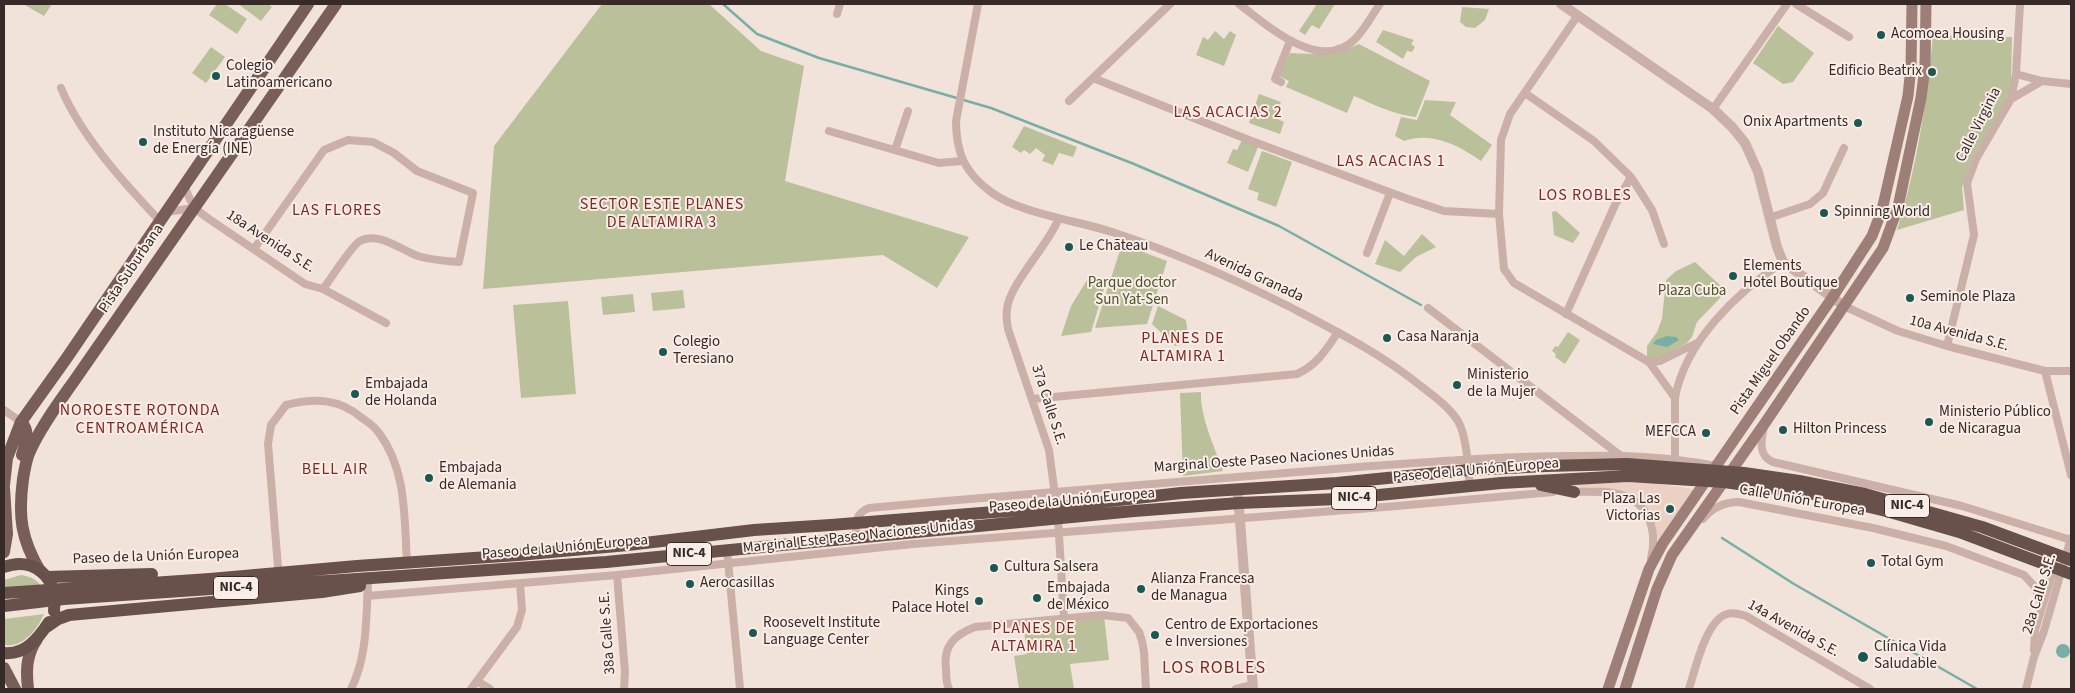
<!DOCTYPE html>
<meta charset="utf-8">
<style>
body{margin:0}
#map{position:relative;width:2075px;height:693px;overflow:hidden;background:#f2e3da;font-family:"Source Sans 3",sans-serif}
canvas{display:block}
.frame{position:absolute;inset:0;border:5px solid #362927;pointer-events:none}
</style>
<div id="map">
<canvas width="2075" height="693"></canvas>
<div class="frame"></div>
</div>
<script>
const ctx = document.querySelector('canvas').getContext('2d');
ctx.lineJoin = 'round';
function paint(path, color) { ctx.fillStyle = color; ctx.fill(path, 'evenodd'); }
function trace(path, color, width, dash) { ctx.strokeStyle = color; ctx.lineWidth = width; ctx.lineCap = dash ? 'butt' : 'round'; ctx.setLineDash(dash || []); ctx.stroke(path); }
function write(font, color, halo, rows, align = 'center') {
  ctx.font = font + ' "Source Sans 3",sans-serif'; ctx.lineWidth = 4; ctx.setLineDash([]); ctx.textBaseline = 'middle'; ctx.strokeStyle = halo; ctx.fillStyle = color; for (const [text, x, y, turn = 0] of rows) {
    ctx.save(); ctx.translate(x, y); ctx.rotate((+turn || 0) * Math.PI / 180); ctx.textAlign = isNaN(turn) ? turn : align; if (halo) ctx.strokeText(text, 0, 0); ctx.fillText(text, 0, 0); ctx.restore();
  }
}
const green = new Path2D(`
 M23,4H52L44,16Z
 M217,4H225L247,19L237,34L209,15Z
 M238,4H268L272,7L261,21Z
 M602,4H709L761,51L804,66L785,181L969,237L937,288L883,255L483,289L494,146Z
 M1317,4H1335L1319,29L1312,25L1305,35L1299,31Z
 M1462,7L1489,9L1485,20L1475,28L1466,27L1460,22Z
 M1778,26L1814,53L1793,82L1783,84L1753,63Z
 M1383,30L1414,40L1411,44L1415,47L1412,52L1407,51L1403,59L1376,42Z
 M1215,31L1224,39L1230,31L1236,35L1224,66L1196,55L1203,37L1208,40Z
 M1933,35L2012,37L2011,81L2007,99L1972,158L1962,187L1964,210L1897,230C1917,167 1927,100 1933,35Z
 M1359,44L1430,81L1416,117C1394,115 1373,104 1354,96L1347,113L1286,87L1289,81L1279,76L1290,53C1314,55 1337,54 1359,44Z
 M211,47L225,57L206,83L192,73Z
 M1259,94L1281,102L1275,118L1284,122L1280,134L1249,123Z
 M1425,100L1456,102L1450,115L1492,145L1481,161C1458,145 1432,131 1404,141L1395,136L1401,117L1417,120Z
 M1024,126L1077,147L1073,157L1059,153L1053,165L1042,161L1045,155L1036,148L1030,154L1024,150L1021,153L1012,147Z
 M1242,140L1258,147L1248,172L1227,163L1233,149L1237,150Z
 M1262,151L1292,162L1276,207L1257,200L1259,193L1248,189Z
 M1556,211L1580,233L1573,243L1554,235L1552,212Z
 M1422,234L1436,247L1416,257L1400,272L1375,264L1385,240L1404,256Z
 M1122,244L1167,261L1147,324L1095,328Z
 M1695,262L1723,288V295L1697,322L1692,337L1687,343L1654,361L1647,357V346L1657,332L1662,319L1666,280L1676,271Z
 M1087,280L1105,286L1091,332L1061,336L1071,306Z
 M683,290L685,308L653,311L651,293Z
 M633,294L635,312L603,315L601,297Z
 M568,301L576,394L521,398L513,305Z
 M1158,306L1186,320L1189,343L1175,346L1152,324Z
 M1568,332L1580,340L1565,364L1555,357L1556,354L1552,351L1555,346L1558,347Z
 M1201,392C1200,417 1215,448 1223,471L1183,476L1180,393Z
 M21,575C32,577 38,579 43,590L4,593V580Z
 M44,614C37,630 23,648 4,645V619Z
 M1104,615L1109,660L1070,664L1074,689H1019L1014,656L1027,654L1023,622Z`);
const plaza = new Path2D(`
 M1560,483H1653L1694,489L1658,540L1655,526L1640,502L1560,486Z`);
const water = new Path2D(`
 M1667,336L1676,337L1679,340L1667,347L1653,344L1656,340Z
 M2056 651a7 7 0 1 1 14 0a7 7 0 1 1-14 0Z`);
const stream = new Path2D(`
 M723,4L757,34L819,58L991,108L1134,164L1279,226L1421,305
 M1722,538L1794,584L1977,689`);
const minor = new Path2D(`
 M978,4L956,121C956,153 965,173 991,192C1018,213 1079,221 1112,232C1174,252 1232,278 1290,307C1336,331 1382,354 1422,387C1435,397 1449,407 1458,421C1467,437 1468,468 1470,487
 M1239,4C1267,25 1320,74 1355,39C1365,29 1372,15 1380,4
 M1796,4L1849,37
 M837,14L840,4
 M1578,15L1510,114L1501,140L1499,214L1504,269L1514,283L1649,362L1675,398V458
 M2016,74L2042,81L2071,84
 M1093,78L1249,140L1408,199L1444,211L1499,214
 M1281,82L1275,79L1290,41
 M61,88C81,136 124,183 160,221
 M1525,93L1594,141L1631,177L1615,205L1566,314
 M2011,99L2042,81
 M1069,101L1170,4
 M1713,109L1787,4
 M829,131L939,163L962,161
 M895,150L908,111
 M1631,177L1652,210L1664,244
 M184,186L194,208L209,219L305,284L323,289L386,323
 M166,212L194,208
 M1059,218C1048,246 1010,283 1007,309C1006,315 1007,323 1008,329L1049,450L1058,518L1064,618
 M1769,218L1810,204L1823,193L1844,148
 M254,249L324,150L348,140L373,142L394,153L417,171L473,193L459,262C445,261 431,260 418,256C401,250 379,231 360,241C352,245 330,280 323,289
 M1367,253L1390,193
 M1844,306L1898,331L1947,346L2045,371H2071
 M1428,308L1621,456
 M1947,346L1974,235L1967,183L1976,159L2011,99L2016,74L2020,4
 M1649,362L1660,361L1697,343
 M2045,371L2071,475
 M1675,398C1685,342 1737,292 1783,262
 M1032,399L1297,374C1317,365 1326,350 1338,332
 M4,410L21,422
 M1764,427C1761,440 1758,456 1773,462L1962,506L2071,540
 M1572,492C1588,492 1607,490 1622,495C1651,504 1657,533 1651,559
 M1703,519C1712,508 1725,502 1739,502L1873,528L1946,546L2024,575L2035,587L2042,607
 M856,537C856,523 855,513 869,508C1032,493 1195,480 1359,467C1430,462 1501,456 1572,456C1621,455 1668,456 1716,466
 M727,550L740,689
 M278,567L268,444L271,425L286,405C314,398 339,398 362,418C368,422 375,427 379,433C407,470 404,518 407,562
 M617,575L625,672L624,689
 M367,596L617,575L913,544L1397,506L1553,492
 M2034,650L2035,630L2054,568
 M477,681L490,689
 M351,689C367,658 366,620 368,585
 M471,689L517,627L522,610L520,584
 M949,689C946,683 946,676 946,669C943,646 954,635 975,627L1102,615L1128,618L1139,632L1142,641L1144,652L1146,689
 M1236,689L1252,685
 M1689,689C1695,670 1706,620 1727,614C1733,612 1740,614 1746,616L1870,689
 M2026,689L2034,657L2044,631L2071,538`);
const tertiary = new Path2D(`
 M1561,4L1713,109L1732,127L1745,143L1758,172L1777,247L1783,262L1844,306
 M1238,495L1253,689`);
const secondary = new Path2D(`
 M1608,689L1649,569L1663,543L1832,298L1872,236L1882,210L1908,96L1911,67L1912,4
 M1625,689L1657,589L1672,555L1765,423L1883,248L1898,207L1921,98L1925,67L1926,4`);
const primary = new Path2D(`
 M21,422C31,432 25,443 22,455
 M4,485L7,458L21,422L66,359L308,4
 M4,488L7,534L4,552
 M40,571C21,539 18,516 23,479C25,468 26,458 31,449C44,421 64,396 81,371L336,4
 M4,668L15,689
 M28,689C26,671 26,655 37,639`);
const trunk = new Path2D(`
 M1541,485L1574,492
 M4,567C22,560 40,565 50,582
 M47,577L152,574
 M4,593L210,579L357,566L518,555L628,545L754,530L831,525L1057,507L1181,493L1337,483L1468,470L1546,466L1627,464L1744,473L1799,481L1865,494L1982,527L2071,560
 M4,606L64,599L606,562L1134,511L1239,503L1338,499L1501,483L1628,476L1724,482L1820,495L1890,512L1959,532L2071,574
 M45,628L58,619L69,615L322,592L360,586
 M4,653C25,655 38,639 49,622`);
const trunkBridge = new Path2D(`
 M50,582L55,595L54,611`);
const markers = [
 [1881,35,5,"#1d5751"],
 [1932,72,5,"#1d5751"],
 [216,76,5,"#1d5751"],
 [1858,123,5,"#1d5751"],
 [143,142,5,"#1d5751"],
 [1824,213,5,"#1d5751"],
 [1069,247,5,"#1d5751"],
 [1733,276,5,"#1d5751"],
 [1910,298,5,"#1d5751"],
 [1387,338,5,"#1d5751"],
 [663,352,5,"#1d5751"],
 [1457,385,5,"#1d5751"],
 [355,394,5,"#1d5751"],
 [1929,422,5,"#1d5751"],
 [1783,430,5,"#1d5751"],
 [1706,433,5,"#1d5751"],
 [429,478,5,"#1d5751"],
 [1670,509,5,"#1d5751"],
 [1871,563,5,"#1d5751"],
 [994,568,5,"#1d5751"],
 [690,584,5,"#1d5751"],
 [1141,589,5,"#1d5751"],
 [1037,598,5,"#1d5751"],
 [979,601,5,"#1d5751"],
 [753,633,5,"#1d5751"],
 [1155,635,5,"#1d5751"],
 [1863,657,6,"#1d5751"]
];
const shields = [
 [1354,498,45],
 [1907,506,45],
 [689,554,45],
 [236,588,45]
];
const shieldNames = [
 ["NIC-4",1354,498],
 ["NIC-4",1907,506],
 ["NIC-4",689,554],
 ["NIC-4",236,588]
];
const poiNames = [
 ["Acomoea Housing",1891,35],
 ["Colegio",226,67],
 ["Latinoamericano",226,84],
 ["Edificio Beatrix",1922,72,"right"],
 ["Onix Apartments",1848,123,"right"],
 ["Instituto Nicaragüense",153,133],
 ["de Energía (INE)",153,150],
 ["Spinning World",1834,213],
 ["Le Chãteau",1079,247],
 ["Elements",1743,267],
 ["Hotel Boutique",1743,284],
 ["Seminole Plaza",1920,298],
 ["Casa Naranja",1397,338],
 ["Colegio",673,343],
 ["Teresiano",673,360],
 ["Ministerio",1467,376],
 ["de la Mujer",1467,393],
 ["Embajada",365,385],
 ["de Holanda",365,402],
 ["Ministerio Público",1939,413],
 ["de Nicaragua",1939,430],
 ["Hilton Princess",1793,430],
 ["MEFCCA",1696,433,"right"],
 ["Embajada",439,469],
 ["de Alemania",439,486],
 ["Plaza Las",1660,500,"right"],
 ["Victorias",1660,517,"right"],
 ["Total Gym",1881,563],
 ["Cultura Salsera",1004,568],
 ["Alianza Francesa",1151,580],
 ["de Managua",1151,597],
 ["Aerocasillas",700,584],
 ["Embajada",1047,589],
 ["de México",1047,606],
 ["Kings",969,592,"right"],
 ["Palace Hotel",969,609,"right"],
 ["Roosevelt Institute",763,624],
 ["Language Center",763,641],
 ["Centro de Exportaciones",1165,626],
 ["e Inversiones",1165,643],
 ["Clínica Vida",1874,648],
 ["Saludable",1874,665]
];
const streetNames = [
 ["Calle Virginia",1979,125,-63],
 ["18a Avenida S.E.",270,242,33],
 ["Pista Suburbana",132,269,-56],
 ["Avenida Granada",1254,276,25],
 ["10a Avenida S.E.",1959,334,15],
 ["Pista Miguel Obando",1771,361,-55],
 ["37a Calle S.E.",1048,405,72],
 ["Marginal Oeste Paseo Naciones Unidas",1274,460,-4],
 ["Paseo de la Unión Europea",1476,471,-5],
 ["Paseo de la Unión Europea",1072,501,-5],
 ["Calle Unión Europea",1802,501,10],
 ["Marginal Este Paseo Naciones Unidas",858,537,-6],
 ["Paseo de la Unión Europea",565,548,-5],
 ["Paseo de la Unión Europea",156,557,-2],
 ["28a Calle S.E.",2040,594,-73],
 ["14a Avenida S.E.",1793,629,29],
 ["38a Calle S.E.",608,633,-94]
];
const parkNames = [
 ["Parque doctor",1132,284],
 ["Sun Yat-Sen",1132,301],
 ["Plaza Cuba",1692,292]
];
const neighbourhoodNames = [
 ["LAS ACACIAS 2",1228,113],
 ["LAS ACACIAS 1",1391,162],
 ["LOS ROBLES",1585,196],
 ["SECTOR ESTE PLANES",662,205],
 ["DE ALTAMIRA 3",662,223],
 ["LAS FLORES",337,211],
 ["PLANES DE",1183,339],
 ["ALTAMIRA 1",1183,357],
 ["NOROESTE ROTONDA",140,411],
 ["CENTROAMÉRICA",140,429],
 ["BELL AIR",335,470],
 ["PLANES DE",1034,629],
 ["ALTAMIRA 1",1034,647]
];
const quarterNames = [
 ["LOS ROBLES",1214,669]
];
paint(green, '#bac09a');
paint(plaza, '#ead1c1');
paint(water, '#79aea7');
trace(stream, '#79aea7', 2.5);
trace(minor, '#cab0a6', 8);
trace(tertiary, '#cab0a6', 10);
trace(secondary, '#9d7f78', 11);
trace(primary, '#785d58', 12);
trace(trunk, '#68504b', 12);
trace(trunkBridge, '#68504b', 12);
for (const [x, y, r, color] of markers) { const dot = new Path2D(); dot.arc(x, y, r, 0, 2 * Math.PI); ctx.fillStyle = color; ctx.fill(dot); trace(dot, '#f9ede7', 2); }
for (const [x, y, w] of shields) { const box = new Path2D(); box.roundRect(x - w / 2, y - 11.5, w, 23, 4); ctx.fillStyle = '#f9ede7'; ctx.fill(box); trace(box, '#362927', 1); }
write('bold 14px', '#362927', null, shieldNames);
write('15px', '#362927', '#f9ede7', poiNames, 'left');
write('15px', '#362927', '#f9ede7', streetNames);
write('15px', '#4c542b', '#f9ede7', parkNames);
ctx.letterSpacing = '1px';
write('16px', '#842720', '#f9ede7', neighbourhoodNames);
ctx.letterSpacing = '0px';
ctx.letterSpacing = '1px';
write('18px', '#842720', '#f9ede7', quarterNames);
ctx.letterSpacing = '0px';
</script>
